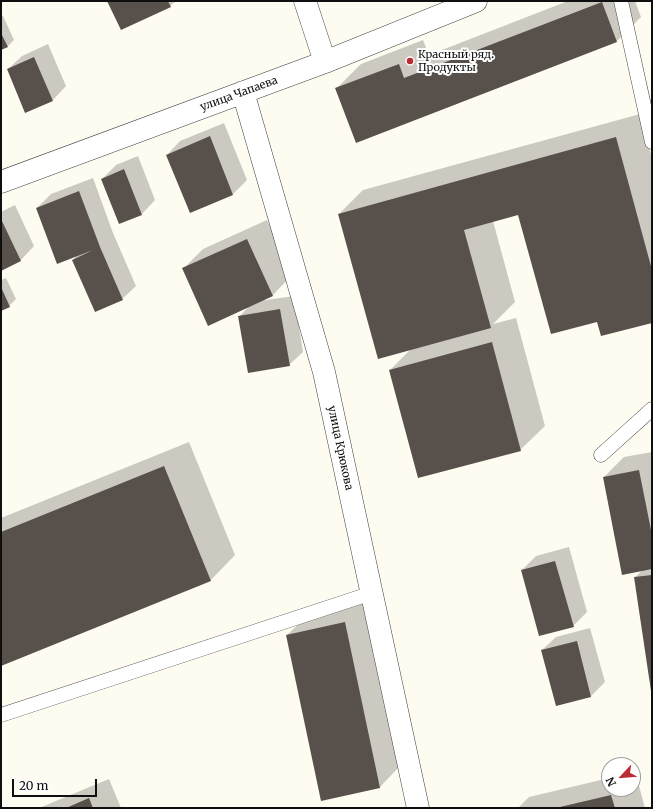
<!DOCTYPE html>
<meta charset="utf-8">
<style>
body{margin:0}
#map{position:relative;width:653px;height:809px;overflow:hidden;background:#fefcf1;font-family:Merriweather,serif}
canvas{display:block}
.frame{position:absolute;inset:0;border:2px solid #0f0f0f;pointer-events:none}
.north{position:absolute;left:601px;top:757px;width:40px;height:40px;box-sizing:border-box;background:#fff;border:1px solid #9f9f9f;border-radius:50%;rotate:244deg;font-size:11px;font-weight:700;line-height:16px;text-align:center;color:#0f0f0f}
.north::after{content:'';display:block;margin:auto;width:14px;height:18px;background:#ba2b33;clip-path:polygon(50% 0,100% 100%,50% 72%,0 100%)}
.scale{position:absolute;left:12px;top:779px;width:85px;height:18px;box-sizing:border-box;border:2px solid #0f0f0f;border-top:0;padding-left:5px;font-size:12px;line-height:14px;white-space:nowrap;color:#0f0f0f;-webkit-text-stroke:3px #fff;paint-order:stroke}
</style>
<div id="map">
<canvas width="653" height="809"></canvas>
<div class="frame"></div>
<div class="north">N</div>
<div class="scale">20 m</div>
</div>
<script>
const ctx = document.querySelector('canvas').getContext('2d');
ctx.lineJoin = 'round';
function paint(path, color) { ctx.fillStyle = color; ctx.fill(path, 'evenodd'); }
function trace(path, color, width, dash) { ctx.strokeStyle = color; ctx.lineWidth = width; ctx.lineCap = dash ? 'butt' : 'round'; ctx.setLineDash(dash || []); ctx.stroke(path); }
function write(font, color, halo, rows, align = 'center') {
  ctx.font = font + ' Merriweather,serif'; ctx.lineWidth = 4; ctx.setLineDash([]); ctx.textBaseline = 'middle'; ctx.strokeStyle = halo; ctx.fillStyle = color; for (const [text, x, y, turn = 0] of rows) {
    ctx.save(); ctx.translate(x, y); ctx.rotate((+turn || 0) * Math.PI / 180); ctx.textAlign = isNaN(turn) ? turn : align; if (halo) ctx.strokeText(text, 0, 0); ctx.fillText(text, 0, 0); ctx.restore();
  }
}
const shadow = new Path2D(`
 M108,1H176L170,6Z
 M568,1H635L641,17L617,41L356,141L336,89L361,64L423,40L429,55Z
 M1,16H3L14,40L7,47L1,49Z
 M48,44L66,86L53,100L8,69L22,56Z
 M640,114L652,158V322L598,321L519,214L493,221L515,302L493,324L516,318L545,426L520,450L390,370L411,349L339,214L363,190Z
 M224,123L247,180L233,194L190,211L167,155L180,141Z
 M138,156L155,200L142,214L120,223L102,179L116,165Z
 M93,178L113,233L136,286L122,299L73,260L78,254L37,208L51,194Z
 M15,205L34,246L21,260L1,270V212Z
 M267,220L292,275L273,295L259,301L294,296L303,352L289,365L239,317L250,305L183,269L203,249Z
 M6,278L16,299L9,306L1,310V280Z
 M189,442L235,555L211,580L1,665V518Z
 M652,452V690L635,578L642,570L604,477L624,457Z
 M569,547L587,612L573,626L522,570L536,556Z
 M364,603L399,767L380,787L322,799L287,635L307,616Z
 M590,628L605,682L591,696L556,705L542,650L556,637Z
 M635,771L645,808H518L529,797L609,778V789H633V772Z
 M109,779L121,808H39Z`);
const building = new Path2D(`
 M107,1H168L171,7L121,30Z
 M602,2L617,42L356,143L335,88L399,64L404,78Z
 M1,33L8,47L1,50Z
 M34,57L53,101L25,113L7,69Z
 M210,136L233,195L190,213L166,155Z
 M616,137L652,270V323L601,336L597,322L551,334L518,215L464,230L491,328L378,359L338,214Z
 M124,169L142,215L119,224L101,179Z
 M79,191L100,247L123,300L95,312L72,260L93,250L57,264L36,208Z
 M1,219L21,261L1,271Z
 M247,239L273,296L208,326L182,268Z
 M1,287L10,307L1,311Z
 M280,309L290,366L248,373L238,316Z
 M492,342L521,451L418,478L389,370Z
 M164,466L211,581L1,666V532Z
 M639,470L652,535V569L622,575L603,477Z
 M555,561L574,627L539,636L521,570Z
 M652,575V691H651L634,577Z
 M345,622L380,788L321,801L286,635Z
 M577,641L591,697L556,706L541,650Z
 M611,795L615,808H560V807Z
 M89,798L93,808H66Z`);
const lane = new Path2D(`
 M621,1L652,142
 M601,455L652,409
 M1,715L372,593`);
const street = new Path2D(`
 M305,1L325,62
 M243,92L324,372L418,808
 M1,182L325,62L476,1`);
const markers = [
 [410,61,4,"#ba2b33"]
];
const poiNames = [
 ["Красный ряд.",418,55],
 ["Продукты",418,68]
];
const streetNames = [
 ["улица Чапаева",239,94,-20],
 ["улица Крюкова",340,448,78]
];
paint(shadow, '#0003');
paint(building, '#57504b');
trace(lane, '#424242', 15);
trace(street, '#424242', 23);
trace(lane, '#fff', 14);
trace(street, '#fff', 22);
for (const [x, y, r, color] of markers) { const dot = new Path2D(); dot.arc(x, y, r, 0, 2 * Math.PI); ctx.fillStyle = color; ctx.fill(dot); trace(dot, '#fff', 1.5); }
write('11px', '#0f0f0f', '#fff', poiNames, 'left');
write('11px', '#0f0f0f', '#fff', streetNames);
</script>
